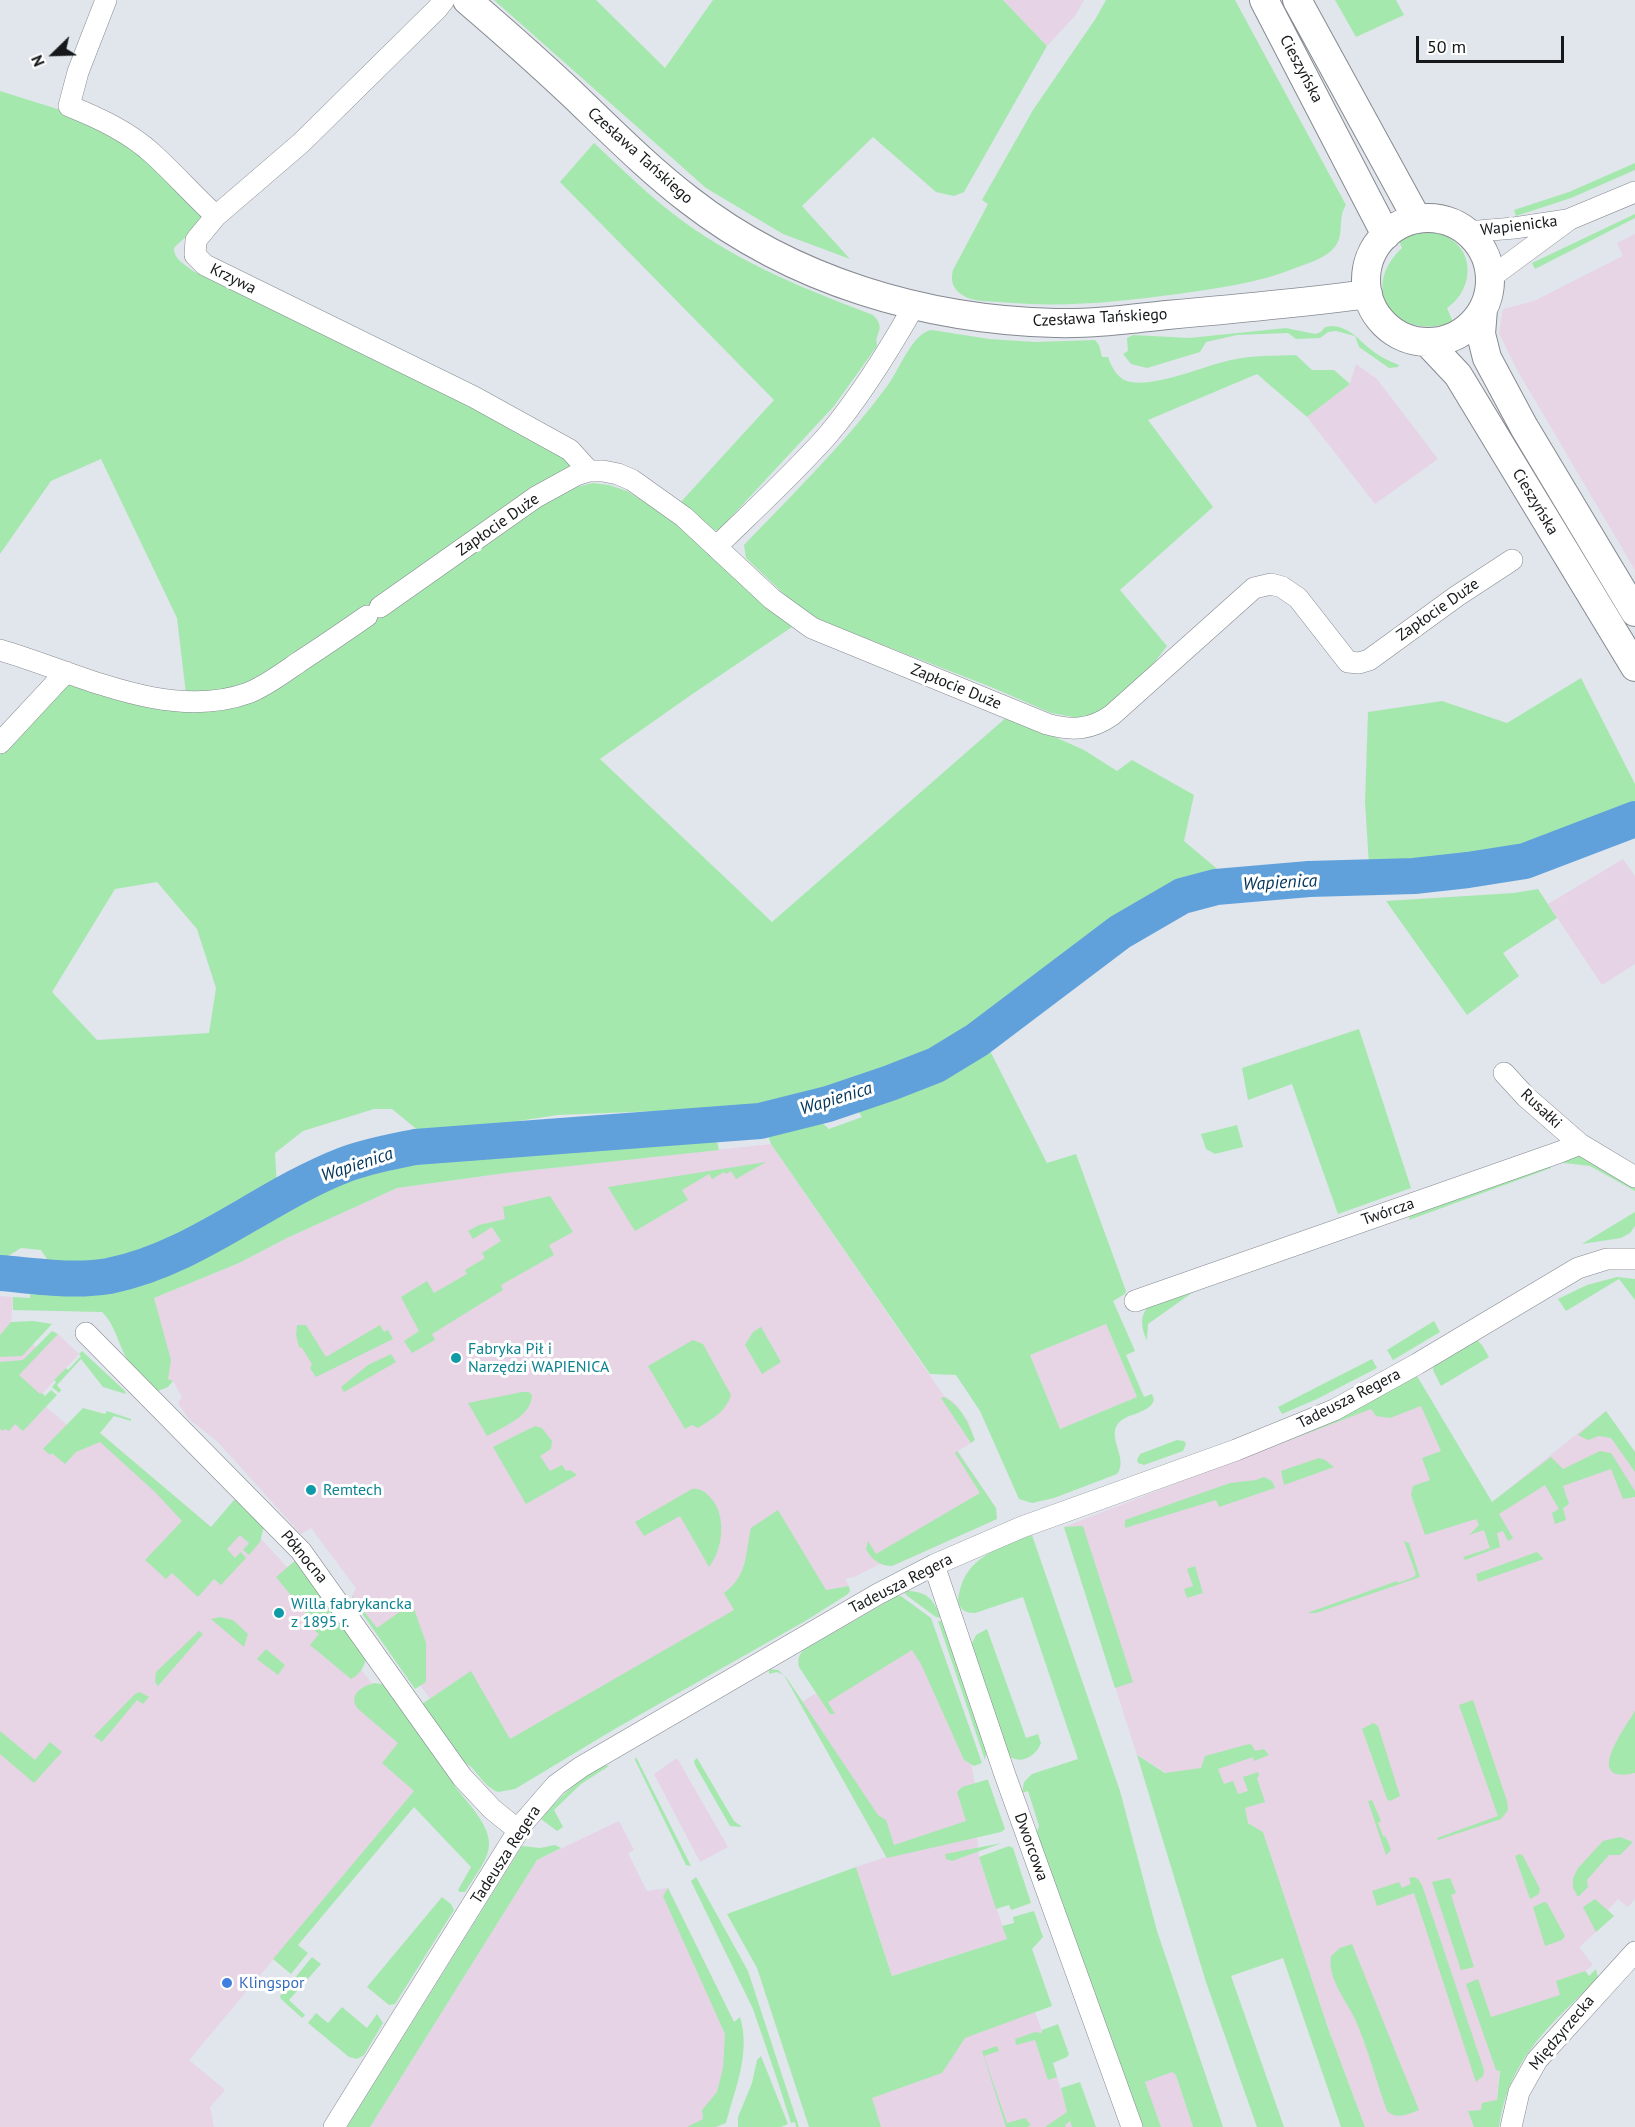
<!DOCTYPE html>
<meta charset="utf-8">
<style>
body{margin:0}
#map{position:relative;width:1635px;height:2127px;overflow:hidden;background:#e1e5ec;font-family:"PT Sans",sans-serif}
canvas{display:block}
.north{position:absolute;left:24px;top:24px;width:60px;height:60px;-webkit-text-stroke:4px #fff;paint-order:stroke;rotate:247deg;font-size:16px;font-weight:700;line-height:24px;text-align:center;color:#16181a}
.north::after{content:'';display:block;margin:auto;width:21px;height:27px;background:#16181a;clip-path:polygon(50% 0,100% 100%,50% 72%,0 100%)}
.scale{position:absolute;left:1416px;top:36px;width:148px;height:27px;box-sizing:border-box;border:3px solid #16181a;border-top:0;padding-left:8px;font-size:18px;line-height:21px;white-space:nowrap;color:#16181a;-webkit-text-stroke:4px #fff;paint-order:stroke}
</style>
<div id="map">
<canvas width="1635" height="2127"></canvas>
<div class="north">N</div>
<div class="scale">50 m</div>
</div>
<script>
const ctx = document.querySelector('canvas').getContext('2d');
ctx.lineJoin = 'round';
function paint(path, color) { ctx.fillStyle = color; ctx.fill(path, 'evenodd'); }
function trace(path, color, width, dash) { ctx.strokeStyle = color; ctx.lineWidth = width; ctx.lineCap = dash ? 'butt' : 'round'; ctx.setLineDash(dash || []); ctx.stroke(path); }
function write(font, color, halo, rows, align = 'center') {
  ctx.font = font + ' "PT Sans",sans-serif'; ctx.lineWidth = 6; ctx.setLineDash([]); ctx.textBaseline = 'middle'; ctx.strokeStyle = halo; ctx.fillStyle = color; for (const [text, x, y, turn = 0] of rows) {
    ctx.save(); ctx.translate(x, y); ctx.rotate((+turn || 0) * Math.PI / 180); ctx.textAlign = isNaN(turn) ? turn : align; if (halo) ctx.strokeText(text, 0, 0); ctx.fillText(text, 0, 0); ctx.restore();
  }
}
const commercial = new Path2D(`
 M1003,0H1084L1075,16L1047,46Z
 M1356,364L1377,379L1438,459L1375,504L1307,417L1350,384Z
 M1623,859L1635,876V964L1602,985L1548,904Z
 M915,1633L971,1762L983,1830L977,1837L979,1857L1007,1939L892,1976L856,1867L886,1857L800,1703Z
 M677,1758L728,1847L700,1862L654,1774Z
 M619,1821L634,1850L628,1853L647,1891L668,1888L740,2034L716,2127H370L537,1860Z
 M1031,2000L1053,2063L1072,2127H820L813,2107Z
 M1198,2053L1223,2127H1143L1125,2078Z`);
const industrial = new Path2D(`
 M1635,234V570L1516,368L1499,333L1503,309L1534,301L1623,256L1617,243Z
 M771,1144L944,1396L955,1403L968,1421L975,1440L958,1451L996,1508L997,1519L892,1566L880,1564L854,1577L845,1579L849,1586L826,1590L492,1780L352,1596L356,1588L311,1528L301,1534L217,1441L189,1419L178,1403L182,1397L173,1381L168,1379L154,1298L239,1263L287,1238L397,1188L506,1173Z
 M0,1296L13,1297L11,1322L40,1352L58,1334L79,1354L37,1399L89,1444L100,1433L211,1527L261,1539L287,1567L292,1563L358,1666L437,1764L189,2060L225,2090L210,2107L214,2127H0Z
 M1106,1324L1137,1397L1060,1429L1030,1355Z
 M1424,1388L1492,1502L1606,1411L1635,1452V1899L1628,1907L1618,1899L1608,1910L1614,1916L1579,1947L1593,1965L1585,1971L1589,1976L1501,2056L1494,2127H1365L1328,2028L1263,1832L1137,1755L1064,1527Z`);
const green = new Path2D(`
 M494,0H596L665,68L713,0H1003L1047,46L964,192L954,196L936,192L873,137L802,206L850,259L783,234L706,188Z
 M1106,0H1235L1346,205C1336,219 1347,237 1331,251C1322,259 1309,263 1298,267C1259,283 1219,288 1178,294C1119,302 1060,308 1000,302C989,301 974,302 964,296C953,290 950,281 953,270L988,204L982,200L1033,110L1096,18Z
 M1335,0H1396L1404,15L1356,37Z
 M0,91L67,112L129,142L203,217C198,230 184,237 174,248C174,260 185,264 193,271L478,405L560,452L569,462V467L351,621L270,674L230,692L186,694L177,618L101,459L51,481L0,554Z
 M594,143C623,170 652,199 684,222C742,264 807,290 873,315C887,329 874,332 877,346L834,406L719,530H711L679,504L774,400L560,182Z
 M1635,163V170L1571,198L1516,216L1514,210L1569,192Z
 M1635,214V218L1535,269L1532,263Z
 M1422,231C1428,232 1435,232 1441,234C1476,247 1475,289 1447,308L1453,322C1396,342 1357,290 1402,248L1397,236Z
 M1333,326C1350,328 1357,338 1369,348C1378,356 1389,361 1399,365L1398,367L1389,368L1359,347L1355,336L1336,331L1328,332L1320,338L1296,339L1288,333L1237,335L1206,342L1200,352L1147,368L1131,364L1123,354L1128,351L1127,338L1133,335L1189,338L1286,328L1315,334L1321,332L1325,327Z
 M932,330L989,339L1035,342L1095,340L1099,345L1102,357H1108C1112,368 1118,380 1131,382C1156,387 1204,366 1231,360C1252,355 1275,356 1296,355L1312,370H1334L1350,384L1307,417L1257,374L1148,420L1213,507L1120,590L1167,646L1150,668L1101,711L1078,718L1051,713L991,687L816,619L786,596L746,558L744,545C794,493 845,443 888,385C899,370 913,332 932,330Z
 M593,483L609,485L627,491L668,517L792,627L691,695L600,759L772,922L1008,716L1084,750L1117,771L1132,760L1194,795L1184,841L1228,878L1175,892L1108,928L1040,976L987,1020L941,1051L913,1066L866,1084L810,1098L755,1107L558,1115L518,1121L480,1133L425,1136L392,1109H374L303,1131L275,1153L277,1187L215,1218L182,1240L140,1259L108,1265L62,1267L49,1262L41,1250L21,1248L0,1261V753L69,680L120,698L277,687L538,506L572,488ZM157,882L197,929L216,988L209,1033L97,1040L52,992L115,889Z
 M1581,678L1635,784V805L1517,852L1478,858L1419,864L1369,865L1365,802L1368,712L1442,701L1507,723Z
 M1538,889L1557,918L1503,953L1519,976L1467,1015L1386,901L1514,893Z
 M1359,1029L1411,1188L1338,1214L1292,1084L1248,1100L1242,1068Z
 M987,1045L1047,1163L1076,1154L1126,1291L1125,1294L1113,1301L1135,1351L1126,1355L1144,1397L1152,1394L1154,1400C1148,1416 1123,1412 1116,1427C1110,1442 1128,1460 1117,1474L1054,1498L1032,1503L1019,1499L980,1411L956,1375L930,1374L771,1144L767,1133L821,1122L829,1129L862,1117L856,1108L944,1078ZM1106,1324L1137,1397L1060,1429L1030,1355Z
 M1237,1125L1243,1147L1215,1154L1206,1149L1201,1134Z
 M716,1138L719,1150L506,1173L397,1188L287,1238L239,1263L154,1298L171,1360L168,1379L173,1381L168,1387L158,1391C146,1381 135,1372 127,1359C118,1344 115,1324 102,1312L13,1310V1297L30,1298V1287L111,1289L133,1283L314,1191C322,1186 330,1179 339,1175C367,1162 398,1160 428,1156Z
 M1577,1156L1585,1157L1635,1185V1191L1590,1166L1564,1163L1562,1158Z
 M766,1162L736,1179L731,1171L726,1174L724,1172L712,1179L709,1174L682,1190L688,1200L635,1231L608,1187Z
 M1550,1163L1551,1168L1409,1220L1410,1213Z
 M550,1196L573,1232L549,1245L554,1255L501,1285L503,1290L432,1334L435,1340L412,1353L404,1341L419,1331L401,1297L427,1281L434,1293L467,1274L465,1270L485,1258L482,1253L501,1241L492,1227L473,1239L468,1231L479,1225L505,1219L503,1207Z
 M1635,1212V1226L1630,1233L1621,1238L1582,1244Z
 M1617,1277L1635,1279V1300L1619,1279L1566,1311L1558,1299L1587,1285Z
 M1196,1290L1148,1324L1147,1340C1141,1329 1139,1314 1150,1305Z
 M33,1321L52,1324L22,1356L0,1357V1335L11,1322Z
 M1434,1321L1440,1332L1393,1360L1387,1350Z
 M297,1325H306L326,1357L380,1325L384,1332L388,1330L393,1339L316,1377L310,1368L312,1364L302,1348L299,1347L296,1335Z
 M761,1327L781,1362L762,1374L745,1345L753,1332Z
 M52,1331L58,1334L19,1375L40,1394L42,1393L45,1396L51,1390L57,1395L23,1431L15,1424L9,1431L5,1429L3,1431L0,1429V1362L23,1360Z
 M693,1340L703,1344L731,1395C725,1413 713,1418 698,1428L692,1425L685,1429L648,1366Z
 M1477,1340L1482,1345L1489,1357L1441,1386L1433,1370L1434,1366Z
 M82,1351L125,1391L126,1394L103,1387L81,1359L57,1385L61,1390L59,1393L52,1387L56,1382L54,1380L66,1368L68,1370L81,1356L79,1354Z
 M391,1354L396,1362L344,1392L341,1387L368,1365Z
 M1372,1359L1377,1368L1317,1399L1282,1414L1278,1407Z
 M1417,1376L1492,1502L1551,1457L1563,1469L1600,1451L1611,1453L1635,1491V1497L1623,1499L1611,1469L1563,1486L1569,1504L1563,1508L1566,1520L1555,1524L1552,1513L1559,1509L1545,1485L1499,1514L1513,1538L1508,1541L1503,1531L1497,1533L1500,1547L1465,1560L1463,1557L1490,1548L1484,1530L1469,1535L1479,1525L1476,1519L1425,1535L1411,1495L1413,1486L1430,1480L1422,1458L1441,1451L1421,1406L1390,1418L1376,1416L1371,1409L1243,1458L1346,1415Z
 M522,1392H529L532,1395C532,1416 503,1427 487,1436L468,1403Z
 M944,1397C962,1407 968,1422 975,1440L971,1443L941,1398Z
 M83,1408L105,1414L107,1411L131,1419V1421L114,1416L100,1433L211,1527L234,1500L238,1499L264,1526L260,1542L249,1555L243,1550L249,1543L240,1535L227,1549L235,1558L241,1552L246,1558L221,1585L214,1579L198,1597L172,1573L166,1579L145,1560L182,1521L155,1492L100,1442L76,1452L65,1464L52,1453L50,1455L43,1449Z
 M1606,1411L1635,1452V1472L1611,1438L1599,1436L1588,1440L1578,1435Z
 M535,1426L542,1428L552,1441L551,1449L540,1456L550,1471L562,1465L566,1471L570,1470L577,1475L526,1504L493,1447Z
 M1177,1440L1184,1441L1186,1444L1183,1451L1144,1465L1138,1463L1137,1460L1140,1454Z
 M957,1451L996,1508L997,1519L892,1566C880,1566 871,1559 866,1549L868,1541L876,1554L980,1493L955,1453Z
 M1319,1458L1325,1460L1334,1467L1284,1485L1281,1471Z
 M1264,1477L1272,1481L1275,1488L1219,1507L1216,1500L1125,1528V1520L1230,1483L1256,1480Z
 M692,1489C699,1488 704,1491 709,1496C727,1513 724,1548 709,1567L680,1516L644,1536L635,1522Z
 M778,1510L826,1590L849,1586L850,1591L848,1594L807,1620L613,1730L515,1789L498,1792C479,1784 477,1766 462,1762L422,1704L471,1671L510,1739L734,1610L724,1593C748,1575 745,1555 751,1528Z
 M1083,1526L1133,1682L1115,1688L1064,1527Z
 M1032,1535L1120,1791L1157,1931L1223,2127H1193L1176,2075L1172,2072L1145,2082L1161,2127H1143L1036,1834L1039,1826L1028,1791L1022,1793L1024,1782L1032,1774L1078,1759L1023,1597L975,1613C966,1613 959,1610 958,1600C958,1596 960,1590 961,1586C971,1555 1003,1546 1032,1535Z
 M1404,1541L1409,1543L1420,1577L1316,1613H1307L1397,1581L1398,1583L1414,1577L1416,1574Z
 M1537,1552L1544,1559L1478,1582L1476,1574Z
 M296,1560L367,1654C365,1665 361,1674 351,1679L310,1645L319,1634L308,1625L312,1621L276,1577Z
 M1195,1566L1203,1593L1187,1598L1184,1589L1193,1586L1187,1569Z
 M907,1591C927,1591 934,1600 941,1618L936,1617L906,1595L905,1593Z
 M352,1596L377,1628L412,1603L426,1643V1682L415,1689L352,1599Z
 M897,1596H901L931,1618L982,1763L974,1766L964,1760L921,1664L912,1650L828,1702L835,1714H830L799,1667C797,1659 799,1654 805,1649Z
 M220,1617L233,1620L248,1634L244,1647L211,1619Z
 M938,1621H942L987,1749L985,1760Z
 M987,1629L1026,1738L1038,1734L1041,1743C1036,1756 1022,1765 1009,1756L971,1645L976,1635Z
 M199,1631L203,1634L158,1686L155,1682L156,1672Z
 M266,1649L285,1665L278,1675L257,1659Z
 M769,1669L778,1670L786,1677L878,1815L886,1820L894,1845L966,1821L957,1792L962,1787L986,1780H988L1005,1829L1001,1832L887,1858L784,1675L777,1672L769,1674Z
 M375,1683L386,1685L457,1782L455,1786C469,1806 497,1830 487,1855C482,1868 472,1880 465,1892H460L458,1890L471,1867L414,1807L298,1945L308,1953L291,1974L273,1959L414,1791L382,1763L398,1743L358,1709C347,1695 362,1686 375,1683Z
 M140,1692L149,1697L143,1704L137,1700L102,1742L94,1736L135,1694Z
 M1473,1700L1507,1801L1508,1810L1501,1819L1438,1840L1437,1838L1498,1816L1459,1705Z
 M1635,1711V1773C1582,1785 1625,1728 1635,1711Z
 M1373,1723L1378,1726L1400,1796L1390,1801L1387,1799L1362,1729Z
 M0,1731L35,1760L50,1742L62,1752L34,1783L0,1754Z
 M1249,1744L1252,1745L1255,1751L1264,1749L1269,1755L1254,1761L1253,1757L1218,1769L1224,1784L1233,1781L1238,1794L1248,1791L1243,1777L1258,1772L1259,1776L1257,1778L1265,1802L1245,1808L1248,1823L1263,1832L1328,2028L1365,2127H1341L1283,1958L1231,1976L1284,2127H1257L1206,1982L1137,1755L1165,1773L1201,1768L1205,1756Z
 M636,1757L691,1866L686,1865L635,1760Z
 M697,1758L734,1821L742,1827L730,1826L695,1765L694,1761Z
 M603,1765L609,1766L581,1784L554,1810L563,1827L557,1831L541,1819C559,1797 578,1780 603,1765Z
 M1372,1800L1381,1821L1378,1823L1383,1836L1386,1837L1391,1850L1386,1855L1368,1801Z
 M1620,1837L1633,1842L1620,1855H1609L1587,1880L1588,1887L1578,1897L1573,1888V1878L1578,1868L1603,1841Z
 M1002,1843L952,1861L946,1859L945,1854Z
 M555,1845L561,1848L537,1860L370,2127H347L522,1846L540,1848Z
 M1009,1846L1013,1848L1031,1903L1011,1910L1009,1905L996,1909L979,1857Z
 M1520,1854L1523,1856L1540,1889L1539,1894L1530,1899L1515,1856Z
 M856,1867L892,1976L1007,1939L1002,1926L1014,1923L1013,1917L1034,1911L1043,1937L1032,1949L1052,2006L965,2038L942,2073L872,2098L881,2127H809L757,1968L727,1914Z
 M696,1877L748,1971L799,2127H796L795,2122L791,2123L778,2082L753,2009L691,1881Z
 M1414,1877L1418,1879L1422,1885L1484,2070L1483,2076L1476,2082L1414,1893L1377,1906L1372,1891L1399,1882L1402,1888L1411,1884L1409,1878Z
 M1450,1878L1456,1893L1451,1895L1474,1967L1461,1970L1432,1882Z
 M668,1888L734,2022L740,2017C751,2052 735,2089 726,2123L716,2127H687L703,2119L702,2110L717,2092L723,2068L725,2034L663,1896Z
 M442,1897L451,1904L454,1910L395,2004L389,2005L367,1987Z
 M1595,1899L1614,1916L1596,1932L1583,1907Z
 M1544,1902L1547,1903L1565,1936L1562,1940L1545,1946L1533,1907Z
 M1352,1944L1419,2110C1408,2114 1397,2120 1387,2111C1376,2081 1368,2048 1355,2019C1346,2000 1327,1978 1331,1956L1340,1948Z
 M312,1957L321,1964L289,2000L305,2015L302,2018L281,1999L280,1996Z
 M1596,1969L1598,1978C1551,2025 1509,2057 1499,2127H1474L1468,2111L1481,2110L1482,2103L1497,2100L1500,2071L1496,2070L1466,1984L1478,1979L1491,2017L1560,1995L1556,1981L1585,1971L1589,1976Z
 M342,2007L367,2028L377,2014L383,2023L364,2055L357,2059L349,2057L308,2023L316,2013L328,2023Z
 M1058,2024L1069,2054L1067,2057L1053,2063L1057,2077L1048,2080L1035,2040L1016,2045L1015,2039L1035,2032L1042,2033V2030Z
 M997,2046L999,2051L984,2056L1007,2123L1025,2118L1031,2125L1027,2127H1006L982,2051Z
 M761,2056L788,2124L781,2127H738V2117L752,2083L757,2060Z
 M1080,2082L1096,2127H1072L1070,2121L1065,2125L1066,2127H1045L1067,2112L1061,2088Z`);
const river = new Path2D(`
 M0,1273C36,1276 73,1282 109,1276C195,1259 264,1196 344,1165C367,1156 391,1152 415,1147L760,1121L828,1104L890,1083L936,1065L977,1040L1120,932L1182,896L1216,887L1309,879L1414,876L1468,870L1525,861L1635,819`);
const street = new Path2D(`
 M106,0L78,72L69,106C99,118 129,132 153,154C175,174 194,196 216,216
 M444,0L437,9L301,143L216,216L196,240L195,255L205,265L474,397L570,450L589,471
 M1467,232L1514,228L1567,220
 M1490,278L1570,219L1635,192
 M716,547C753,511 792,475 827,436C861,396 888,352 914,306
 M380,607L536,497L576,475L589,471H603L618,474L632,480L684,517L772,599L812,628L1047,724C1072,731 1091,730 1112,715L1254,588L1271,584L1282,587L1298,598L1348,662L1359,663L1369,660L1457,596L1512,560
 M0,650C76,672 168,722 248,693C266,686 283,673 299,662C322,647 344,632 367,616
 M0,743L66,672
 M1504,1073L1526,1097L1580,1144L1635,1177
 M1135,1301L1560,1152L1580,1144
 M86,1333L301,1551L462,1777L492,1809L518,1830
 M934,1565L1005,1775L1132,2127
 M334,2127L523,1823L556,1785L581,1767L878,1594L934,1565L1022,1527L1236,1450L1334,1410L1417,1364L1578,1268L1607,1259H1635
 M1511,2127L1519,2092L1537,2060L1635,1952`);
const secondary = new Path2D(`
 M467,0C502,30 536,60 569,91C608,128 646,167 689,200C793,281 925,320 1056,323C1093,324 1130,319 1167,315C1234,309 1301,303 1368,294
 M1264,0L1386,235
 M1297,0L1417,219
 M1366 280a62 62 0 1 1 124 0a62 62 0 1 1-124 0Z
 M1483,309L1481,334L1487,358L1524,427L1635,612
 M1427,342L1458,375L1635,667`);
const markers = [
 [456,1358,6,"#0f9aa8"],
 [311,1490,6,"#0f9aa8"],
 [279,1613,6,"#0f9aa8"],
 [227,1983,6,"#3f7fe0"]
];
const streetNames = [
 ["Cieszyńska",1301,69,62],
 ["Czesława Tańskiego",640,156,42],
 ["Wapienicka",1519,226,-7],
 ["Krzywa",233,279,26],
 ["Czesława Tańskiego",1100,318,-3],
 ["Cieszyńska",1535,502,59],
 ["Zapłocie Duże",498,525,-35],
 ["Zapłocie Duże",1438,610,-35],
 ["Zapłocie Duże",956,687,22],
 ["Rusałki",1541,1109,43],
 ["Twórcza",1388,1212,-19],
 ["Tadeusza Regera",1349,1399,-27],
 ["Północna",304,1557,50],
 ["Tadeusza Regera",901,1584,-27],
 ["Dworcowa",1031,1847,70],
 ["Tadeusza Regera",506,1855,-57],
 ["Międzyrzecka",1562,2033,-50]
];
const cultureNames = [
 ["Fabryka Pił i",468,1349],
 ["Narzędzi WAPIENICA",468,1367],
 ["Remtech",323,1490],
 ["Willa fabrykancka",291,1604],
 ["z 1895 r.",291,1622]
];
const shopNames = [
 ["Klingspor",239,1983]
];
const waterNames = [
 ["Wapienica",1280,883,-3],
 ["Wapienica",836,1099,-17],
 ["Wapienica",357,1165,-18]
];
paint(commercial, '#e6d4e6');
paint(industrial, '#e7d4e5');
paint(green, '#a5e8ae');
trace(river, '#60a1dc', 36);
trace(street, '#868a91', 22);
trace(secondary, '#868a91', 30);
trace(street, '#fff', 21);
trace(secondary, '#fff', 28);
for (const [x, y, r, color] of markers) { const dot = new Path2D(); dot.arc(x, y, r, 0, 2 * Math.PI); ctx.fillStyle = color; ctx.fill(dot); trace(dot, '#fff', 2); }
write('16px', '#16181a', '#fff', streetNames);
write('16px', '#0d838f', '#fff', cultureNames, 'left');
write('16px', '#366cbe', '#fff', shopNames, 'left');
write('italic 18px', '#02365c', '#fff', waterNames);
</script>
